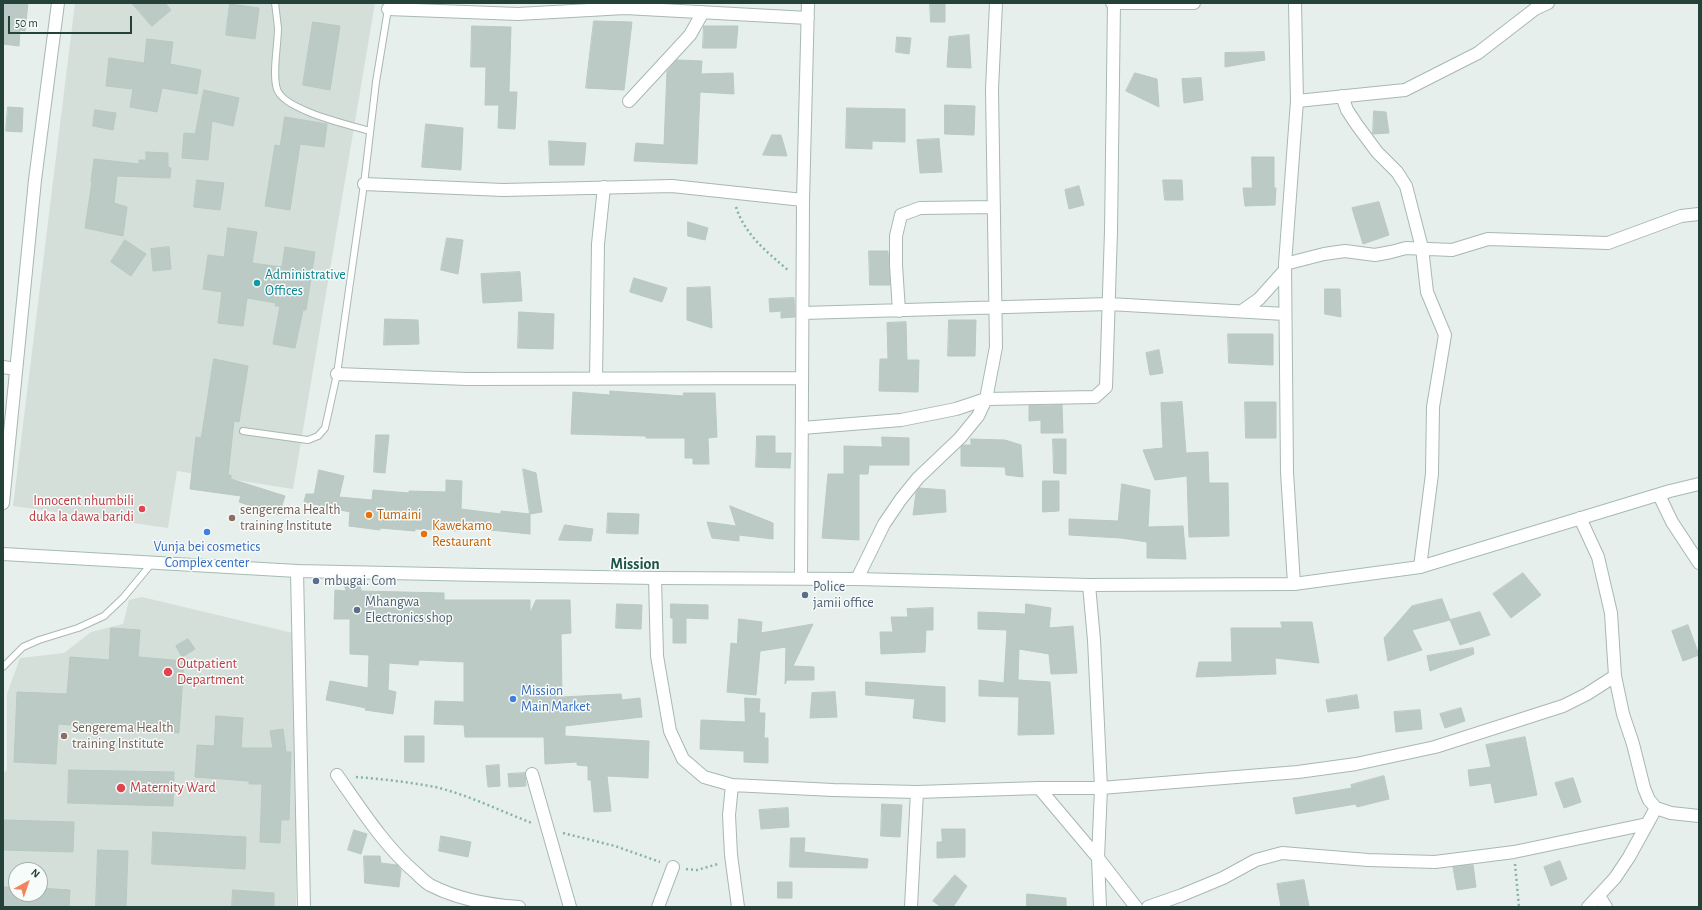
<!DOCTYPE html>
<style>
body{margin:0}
#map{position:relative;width:1702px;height:910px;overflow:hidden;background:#e6efeb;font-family:"Alegreya Sans",sans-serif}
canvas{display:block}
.frame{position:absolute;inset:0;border:4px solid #24423a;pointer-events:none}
.north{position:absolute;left:8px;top:862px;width:40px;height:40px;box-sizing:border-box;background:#f7fbf9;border:1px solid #a3b1ad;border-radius:50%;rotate:40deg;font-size:11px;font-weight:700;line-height:16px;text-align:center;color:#24423a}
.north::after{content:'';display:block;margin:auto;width:14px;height:18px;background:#f4845f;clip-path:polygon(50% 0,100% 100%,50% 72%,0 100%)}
.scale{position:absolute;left:8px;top:16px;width:124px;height:18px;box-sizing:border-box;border:2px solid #24423a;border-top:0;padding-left:5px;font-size:12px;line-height:14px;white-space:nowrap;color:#24423a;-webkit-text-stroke:3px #f7fbf9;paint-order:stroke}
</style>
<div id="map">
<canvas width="1702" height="910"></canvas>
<div class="frame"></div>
<div class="north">N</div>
<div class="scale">50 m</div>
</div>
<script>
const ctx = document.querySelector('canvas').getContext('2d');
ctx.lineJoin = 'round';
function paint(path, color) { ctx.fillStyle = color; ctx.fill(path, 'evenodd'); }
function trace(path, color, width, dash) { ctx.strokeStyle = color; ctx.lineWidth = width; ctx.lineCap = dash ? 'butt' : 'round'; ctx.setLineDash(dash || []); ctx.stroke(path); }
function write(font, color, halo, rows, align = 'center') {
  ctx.font = font + ' "Alegreya Sans",sans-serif'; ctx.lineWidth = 3; ctx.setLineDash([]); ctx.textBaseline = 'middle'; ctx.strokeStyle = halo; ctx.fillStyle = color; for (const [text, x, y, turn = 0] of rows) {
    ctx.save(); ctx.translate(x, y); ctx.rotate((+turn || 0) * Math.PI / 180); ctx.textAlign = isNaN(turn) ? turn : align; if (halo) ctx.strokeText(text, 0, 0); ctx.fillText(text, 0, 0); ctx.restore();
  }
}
const built = new Path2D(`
 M75,3H375L293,489L177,471L168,528L13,506Z
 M142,597L297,634L296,907H3V774L7,770V694L20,658L64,653L91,632L123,624L129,600ZM16,870H40V894H16Z`);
const building = new Path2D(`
 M3,3H28L25,31L20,30L19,46L3,44Z
 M132,3H165L171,10L152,26Z
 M930,3H945V22H931Z
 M230,4L259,8L255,39L226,35Z
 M594,21L632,22L624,90L586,88Z
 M313,22L340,26L330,90L303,85Z
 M472,26L511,27L509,92H517L515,129L498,128L499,105H485L486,67H471Z
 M704,26H738L736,48H703Z
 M969,35L971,68L947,67L949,37Z
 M897,37L911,38L909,54L896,52Z
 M147,39L173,42L170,64L201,70L197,94L162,88L157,112L130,107L133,89L106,86L109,58L144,63Z
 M1264,52L1265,60L1225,67V53Z
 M677,60L702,61L701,74L733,73L734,94L700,92L697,164L634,161L636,143L664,145L667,71Z
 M1135,73L1157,79L1159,107L1126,91Z
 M1201,78L1203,100L1184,103L1182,79Z
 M204,90L239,98L233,126L212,121L208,160L182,158L184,133L195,134Z
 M945,105L975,106L974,135L945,134Z
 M8,107L23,108L22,132L6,131Z
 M847,108L905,109V142L872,141V149L846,148Z
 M95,110L116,113L113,130L93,126Z
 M1374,111L1386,112L1389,133L1373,134Z
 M285,117L327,124L324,147L300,144L290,210L265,206L275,145L280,146Z
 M426,124L463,128L461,170L422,167Z
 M772,135H781L787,156L763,155Z
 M939,139L942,172L920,173L917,140Z
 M549,141L586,143L584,165H550Z
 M146,152L168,153V167L171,168L170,178L117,176L114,203L127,207L123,236L85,228L92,182L91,181L94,159L139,164V160H146Z
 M1252,157H1274V188H1276L1275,205L1245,206L1243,188H1252Z
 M197,180L224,183L220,210L194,207Z
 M1163,180H1182L1183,200H1165Z
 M1079,186L1084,205L1069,209L1065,190Z
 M1379,202L1389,235L1363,244L1352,208Z
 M688,222L708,228L705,240L688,236Z
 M228,228L257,232L252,263L282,267L285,247L315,252L306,310H303L295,348L273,344L280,306H275L276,303L247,298L243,326L218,323L222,292L203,289L208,255L224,257Z
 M447,238L463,240L458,274L441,270Z
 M125,240L146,254L131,276L111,262Z
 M169,247L171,269L153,271L151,249Z
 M869,251H888L890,285H870Z
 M520,272L522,301L483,303L481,274Z
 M634,278L667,288L662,302L630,292Z
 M710,287L712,328L687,320V288Z
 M1325,289H1340L1341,317L1325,314Z
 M794,298L795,317L781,318V311L770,312L769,299Z
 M519,312L554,314L553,349L518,348Z
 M385,319L418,320L419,344L384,345Z
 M949,320H976L975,356H948Z
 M906,322L907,360H919L918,392L879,391L880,359H888L887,323Z
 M1228,334H1273V365L1229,363Z
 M1159,350L1163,373L1150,375L1146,353Z
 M214,359L248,366L239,422L234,421L228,475H231V479L285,496L279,515L239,502L241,496L190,489L196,437L201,438Z
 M610,391L684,396L683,393H715L717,437L708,438L709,464H693V458H685V438H646V436L571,434L573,392L610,395Z
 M1182,402L1186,453L1208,452L1209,483H1228L1229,536L1189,537L1187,476L1155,480L1143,450L1163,448L1161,403Z
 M1245,402H1276V438H1246Z
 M1062,405L1063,433H1041V420L1029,421V406Z
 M376,435H389L385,473L374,472Z
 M757,436H775V453H791L790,468L756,467Z
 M882,437L909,438V465H869L868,474H859V540L822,538L828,474H844V446L882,447Z
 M971,439L1005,440L1021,445L1023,477L1006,475L1005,467L961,466V447L963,445H971Z
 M1053,439H1066V474L1054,473Z
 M523,469L536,473L542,512L530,514Z
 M319,470L344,476L339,497L372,500L373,490L409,493V491L446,492V480L462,481L461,509L501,514V511L530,514V534L460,527V531L415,529V531L380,528V530L349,526L350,512L304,502L306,494H314Z
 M1043,481H1059V511L1043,512Z
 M1122,484L1150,490L1148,527L1183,526L1186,559L1147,558V542L1121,538L1069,535V519L1118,521Z
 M919,488L945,490L946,512L913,515L916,493Z
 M730,506L773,523V539L739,535V541L712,538L707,522L736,526Z
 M608,513L639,514L638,534L607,533Z
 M565,525L593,529L591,541L559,540Z
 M1523,573L1541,595L1511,618L1493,594Z
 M343,580H359L361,591L444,593V600H530V613L536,600H570L571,633L561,634L562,697L621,694L622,700L640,698L642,717L565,726V736L649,741L648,778L607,776L611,811L594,812L591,780H588V766L577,765V762L545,764L544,737H465L464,725L434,724L435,701L464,702V662L419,660L418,665L389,663L388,690L396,692L393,714L365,710L366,708L326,700L330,681L368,688L369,655L350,654V619H334L335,590L346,591Z
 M1442,599L1450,620L1412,630L1422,650L1388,661L1384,638L1412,606Z
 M617,604L642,605L641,629L616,628Z
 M671,604L708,605V619L686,618V643H673V618H671Z
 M1026,604L1051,608L1049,628L1073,626L1077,673L1051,674L1049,654L1019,649L1018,680L1050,682L1054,734L1018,735L1019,697L979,696V680L1004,683L1007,630L978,629V612L1025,614Z
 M933,608V630H926L925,652L881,654L880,632H893L891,617H908L907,609Z
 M1480,612L1490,635L1460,645L1450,620Z
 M739,619L762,622L761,633L813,624L793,666L814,667V680H787L785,684L786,647L760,651L756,695L727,692L731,643L737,644Z
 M1281,622H1312L1319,663L1275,658L1276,674L1196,677L1199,662H1232L1231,628H1282Z
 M1688,625L1699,655L1683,661L1672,631Z
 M111,628L140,630L138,657L184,661L179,733L58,724L56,764L14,762L17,692L67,694L70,657L109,660Z
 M188,639L195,649L182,657L176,646Z
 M1473,648L1474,654L1430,671L1427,656Z
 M866,682L945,687V722L913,718L915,699L866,695Z
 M835,692L837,717L810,718L812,693Z
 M1357,695L1359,708L1328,712L1326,700Z
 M745,698L760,699L759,713H765L764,738H768V763L744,762V751L700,749L701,720L745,722Z
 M1461,708L1465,721L1445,728L1440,714Z
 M1420,710L1422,729L1396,732L1394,712Z
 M216,716L243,718L241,748H273L270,731L283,729L286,752H291L289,820H281L280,843L260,842L262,784H249V781L195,777L197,745L214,746Z
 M405,736H424V762H405Z
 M1525,737L1537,795L1495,803L1491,783L1470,786L1468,770L1491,767L1486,745Z
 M499,765L500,786L488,787L486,766Z
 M69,770L174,772L173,806L68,803Z
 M525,773L526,786L509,787L508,774Z
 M1384,776L1389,799L1357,807L1356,804L1296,814L1293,798L1352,788L1351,785Z
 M1573,778L1581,802L1564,808L1555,783Z
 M882,804L902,805L900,837L881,836Z
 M788,808L789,827L761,829L759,810Z
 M3,820L74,822L73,852L3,850Z
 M942,829H965V857L937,858V842H942Z
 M354,830L367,834L361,854L348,850Z
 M153,832L246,837L245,869L152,864Z
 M441,836L471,842L468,857L439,851Z
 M791,838H805L804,852L868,859L867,868L790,867Z
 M98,850L128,851L126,907H96Z
 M364,856H380L381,863L397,865L401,870L399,887L365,883Z
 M1560,861L1567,879L1551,886L1544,867Z
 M1473,865L1476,887L1457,890L1453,867Z
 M955,875L967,886L953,907H941L933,901Z
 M1304,880L1309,907H1281L1277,884Z
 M778,882H792V898H778Z
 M3,887H16V894H40V888L70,890L69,907H3Z
 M233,890L274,893V907H232Z
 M1027,894L1066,898V907H1027Z`);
const path = new Path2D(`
 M736,207C745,235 767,252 789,271
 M356,777C382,779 409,782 435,787C469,795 500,811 532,823
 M563,833L615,846L660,862
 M1515,864L1519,907
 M686,869L697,870L718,864`);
const lane = new Path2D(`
 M275,3C276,11 277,19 278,28C278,45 272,74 277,89C283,110 350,125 370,131
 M243,431L308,440L318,436L325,428L337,374L364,184L376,82L389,3
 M3,667L23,647L39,640L78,628L104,616L123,598L152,563`);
const street = new Path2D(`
 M1112,3H1194
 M388,9L518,14L625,8L808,18
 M1342,96L1347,110L1357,125L1377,152L1397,172L1406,186L1422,248L1427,292L1445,335L1433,407L1432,474L1420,567
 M629,101L690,35L703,12
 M1297,101L1405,90L1478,53L1535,9L1548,3
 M364,184L503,190L672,186L803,200
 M1285,264L1324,254L1345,251L1375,255L1391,252L1406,248L1452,250L1488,239L1608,243L1681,216L1699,214
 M899,311L896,265V236L901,215L920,208L994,207
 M1242,311L1259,299L1285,270
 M803,313L1109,304L1285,314
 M3,367L16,369
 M337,374L467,379L802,378
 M596,379L598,244L604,187
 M802,428L901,420L956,409L986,399L1095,397L1106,387L1111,231L1114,3
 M1659,495L1672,522L1699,563
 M3,503L35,180L58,3
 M1580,518L1598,557L1611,613L1615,676L1623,714L1633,744L1644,788L1649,800L1656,808L1671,813L1699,816
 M297,571L304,907
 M655,578L657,656L670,731L683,759L704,777L732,785L833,790L917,792L1039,788H1101L1298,772L1356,764L1435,747L1563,706L1587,694L1615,676
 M801,578L803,200L808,3
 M857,579L884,524L901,499L918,478L960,438L978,416L986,399L996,347L992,89L996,3
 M1294,584L1287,472L1285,264L1297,101L1295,3
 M1089,585L1094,640L1101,788L1098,858L1100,907
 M532,774L570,907
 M337,775C361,809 385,847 416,873C420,877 425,882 430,885C457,899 489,905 519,907
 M732,785L729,815L731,855L738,907
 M1039,788L1098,858L1136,907
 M1599,896L1606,907
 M658,907L673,867
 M911,907L917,792
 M1148,907L1182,895L1223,878L1256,860L1282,853L1368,860L1435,862L1514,852L1647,824
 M1588,907L1615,878L1629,857L1656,808`);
const secondary = new Path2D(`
 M3,554L297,571L481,575L655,578L857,579L1089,585L1294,584L1420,567L1670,491L1699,484`);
const markers = [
 [257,283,4,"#0f9aa8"],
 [142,509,4,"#e0444e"],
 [369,515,4,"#e8710a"],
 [232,518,4,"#8d6e63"],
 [207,532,4,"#3f7fe0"],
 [424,534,4,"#e8710a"],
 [316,581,4,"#5c6f8a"],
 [805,595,4,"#5c6f8a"],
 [357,610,4,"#5c6f8a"],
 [168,672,5,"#e0444e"],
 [513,699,4,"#3f7fe0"],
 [64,736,4,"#8d6e63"],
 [121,788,5,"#e0444e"]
];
const cultureNames = [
 ["Administrative",265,275],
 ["Offices",265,291]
];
const healthNames = [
 ["Innocent nhumbili",134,501,"right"],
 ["duka la dawa baridi",134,517,"right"],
 ["Outpatient",177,664],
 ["Department",177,680],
 ["Maternity Ward",130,788]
];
const educationNames = [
 ["sengerema Health",240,510],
 ["training Institute",240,526],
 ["Sengerema Health",72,728],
 ["training Institute",72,744]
];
const foodNames = [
 ["Tumaini",377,515],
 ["Kawekamo",432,526],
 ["Restaurant",432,542]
];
const shopNames = [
 ["Vunja bei cosmetics",207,547],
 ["Complex center",207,563],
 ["Mission",521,691,"left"],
 ["Main Market",521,707,"left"]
];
const serviceNames = [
 ["mbugai. Com",324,581],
 ["Police",813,587],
 ["jamii office",813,603],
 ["Mhangwa",365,602],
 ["Electronics shop",365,618]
];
const quarterNames = [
 ["Mission",635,564]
];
paint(built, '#d4dfda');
paint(building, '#bbcac4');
trace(building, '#b8c9c2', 1);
trace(lane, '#a8b8b2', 8);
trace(street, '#a8b8b2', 14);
trace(secondary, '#a4bbb3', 14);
trace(path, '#86b3a5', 2.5, [2, 3]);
trace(lane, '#fff', 6);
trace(street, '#fff', 12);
trace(secondary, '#fff', 12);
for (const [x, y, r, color] of markers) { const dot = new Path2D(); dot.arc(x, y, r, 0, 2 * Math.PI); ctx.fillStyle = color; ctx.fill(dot); trace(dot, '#f7fbf9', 1.5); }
write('14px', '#0d838f', '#f7fbf9', cultureNames, 'left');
write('14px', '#be3a42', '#f7fbf9', healthNames, 'left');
write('14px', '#785e54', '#f7fbf9', educationNames, 'left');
write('14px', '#c56008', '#f7fbf9', foodNames, 'left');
write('14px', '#366cbe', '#f7fbf9', shopNames);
write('14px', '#4e5e75', '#f7fbf9', serviceNames, 'left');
write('bold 16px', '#1f5548', '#f7fbf9', quarterNames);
</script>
